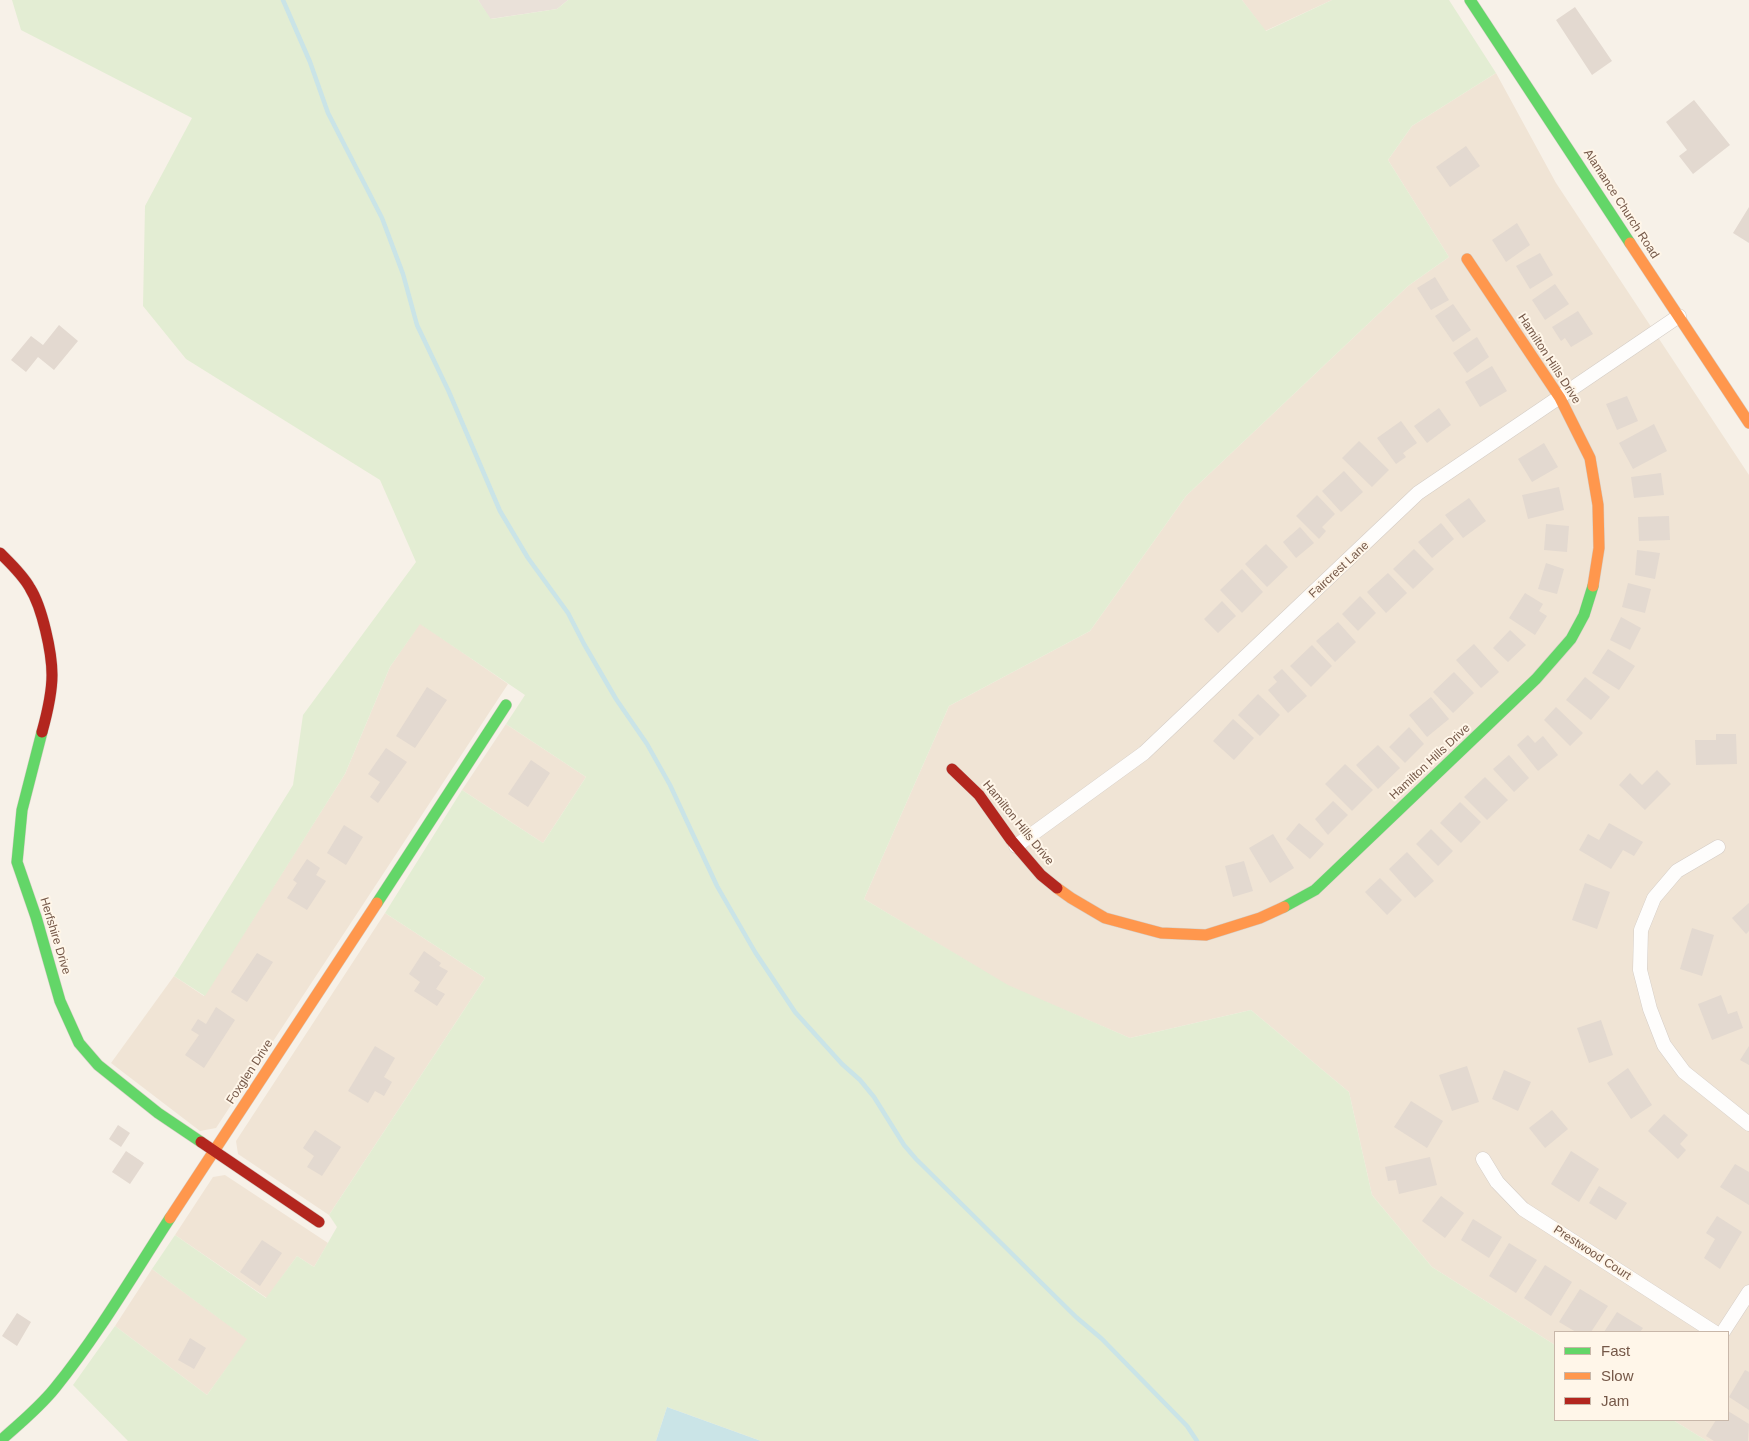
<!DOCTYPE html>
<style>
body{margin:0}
#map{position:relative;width:1749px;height:1441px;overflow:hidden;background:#f7f1e8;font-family:Arial,sans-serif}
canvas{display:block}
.legend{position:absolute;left:1554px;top:1331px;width:175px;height:90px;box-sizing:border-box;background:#fff6e9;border:1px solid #c8b7a9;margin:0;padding:6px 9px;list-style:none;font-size:15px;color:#755848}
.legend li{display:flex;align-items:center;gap:10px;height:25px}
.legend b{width:25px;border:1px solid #c8b7a9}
</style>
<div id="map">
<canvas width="1749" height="1441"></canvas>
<ul class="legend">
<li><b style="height:6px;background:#63d668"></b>Fast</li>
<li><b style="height:6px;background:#ff974d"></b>Slow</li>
<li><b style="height:6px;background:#b3261e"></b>Jam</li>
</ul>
</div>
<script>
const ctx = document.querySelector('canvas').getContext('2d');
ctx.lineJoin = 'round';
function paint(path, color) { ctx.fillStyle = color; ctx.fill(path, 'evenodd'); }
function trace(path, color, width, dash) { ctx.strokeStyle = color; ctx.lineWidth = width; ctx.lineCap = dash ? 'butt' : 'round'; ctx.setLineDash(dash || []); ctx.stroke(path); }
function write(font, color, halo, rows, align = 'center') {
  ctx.font = font + ' Arial,sans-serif'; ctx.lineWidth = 4; ctx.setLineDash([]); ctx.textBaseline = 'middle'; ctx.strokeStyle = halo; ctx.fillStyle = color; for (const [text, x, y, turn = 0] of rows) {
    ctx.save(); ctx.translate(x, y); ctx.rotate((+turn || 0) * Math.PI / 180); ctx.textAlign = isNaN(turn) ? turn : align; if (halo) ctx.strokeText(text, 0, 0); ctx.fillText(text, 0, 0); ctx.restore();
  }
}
const residential = new Path2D(`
 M1242,0H1332L1265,31Z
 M1496,73L1556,183L1749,475V1441H1707L1673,1420H1728V1332H1555V1345L1432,1267L1372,1195L1349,1092L1251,1010L1130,1038L1008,986L864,899L949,706L1090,631L1186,496L1408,286L1449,257L1388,160L1412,126Z
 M420,623L508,684L216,1128L200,1131L111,1063L174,976L204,996L345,774L390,667Z
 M506,724L586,777L543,843L462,790Z
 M385,913L485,978L329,1215L238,1154L236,1141Z
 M225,1175L328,1243L314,1267L297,1256L267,1298L175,1235L213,1177Z
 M152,1269L248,1339L207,1395L115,1326Z`);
const industrial = new Path2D(`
 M478,0H568L557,9L490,19Z`);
const green = new Path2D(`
 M12,0H478L491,19L557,9L568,0H1242L1266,31L1332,0H1449L1496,73L1412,126L1388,160L1449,257L1408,286L1186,496L1090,631L949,706L864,899L1008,985L1130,1038L1251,1010L1349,1092L1372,1195L1432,1267L1555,1345V1420H1673L1707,1441H761L667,1407L656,1441H128L73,1385L115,1326L207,1395L247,1339L152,1269L175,1235L266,1298L297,1256L314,1267L337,1227L329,1215L485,978L385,913L462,790L543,843L586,777L506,724L525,695L420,624L390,667L345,774L205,996L174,976L293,785L303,715L416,562L380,480L186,359L143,306L145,206L192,118L21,30Z`);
const water = new Path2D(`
 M667,1407L761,1441H656Z`);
const stream = new Path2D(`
 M283,0L310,62L328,113L382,218L403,274L417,325L449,392L500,511L528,558L568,613L584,644L616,699L647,744L670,785L717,886L755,952L795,1012L842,1064L860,1080L874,1097L904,1145L916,1159L1076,1317L1102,1339L1187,1426L1197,1441`);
const building = new Path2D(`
 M1575,7L1612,61L1592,75L1556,20Z
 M1694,100L1730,145L1693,174L1679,156L1687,150L1666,122Z
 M1466,146L1480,166L1450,187L1436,167Z
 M1749,207V243L1733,233Z
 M1517,223L1530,245L1506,262L1492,240Z
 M1540,253L1553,275L1530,289L1516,266Z
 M1435,277L1449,300L1431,310L1417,288Z
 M1555,284L1569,304L1545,320L1532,300Z
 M1453,304L1471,330L1453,342L1435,316Z
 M1578,311L1593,334L1571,347L1565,338L1561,341L1552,327Z
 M59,325L78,341L54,370L38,357L26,372L11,360L31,336L43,345Z
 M1477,337L1489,357L1467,373L1453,353Z
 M1492,366L1507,391L1480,407L1465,382Z
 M1627,396L1638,421L1617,430L1606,404Z
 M1439,408L1451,425L1427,443L1414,426Z
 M1401,421L1417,443L1403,453L1406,457L1396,464L1377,438Z
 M1654,424L1667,451L1633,469L1619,443Z
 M1359,441L1389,470L1372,487L1342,458Z
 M1544,443L1558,467L1532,482L1518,459Z
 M1344,471L1363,492L1341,512L1322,491Z
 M1661,473L1664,495L1634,498L1631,477Z
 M1559,487L1564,510L1528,519L1522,495Z
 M1317,495L1335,514L1322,527L1326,531L1319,539L1296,516Z
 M1469,498L1486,521L1463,538L1445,515Z
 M1669,516L1670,540L1639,541L1638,517Z
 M1441,523L1454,539L1432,558L1418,542Z
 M1546,524L1569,526L1567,552L1544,550Z
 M1300,527L1314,543L1296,558L1283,542Z
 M1266,544L1288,567L1267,587L1245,564Z
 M1414,549L1434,569L1413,589L1393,569Z
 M1637,550L1660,553L1655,579L1635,575Z
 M1546,563L1564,569L1557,594L1538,589Z
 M1242,569L1263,592L1242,613L1220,590Z
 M1388,573L1407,593L1386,613L1367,592Z
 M1628,583L1651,589L1645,613L1622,607Z
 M1525,593L1543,604L1539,611L1547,616L1535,635L1509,618Z
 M1360,596L1376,613L1358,631L1342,614Z
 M1222,601L1236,616L1218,633L1204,619Z
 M1621,617L1641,628L1630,650L1610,640Z
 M1338,622L1356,642L1335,662L1316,641Z
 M1510,630L1526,645L1508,662L1493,648Z
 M1474,644L1499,672L1481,688L1456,660Z
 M1312,645L1332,666L1311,687L1290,666Z
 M1608,649L1635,666L1619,690L1592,673Z
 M1282,669L1307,696L1288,713L1268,690L1277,682L1273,677Z
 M1454,672L1474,693L1453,713L1433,692Z
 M1585,677L1610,697L1591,720L1566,700Z
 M427,687L447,700L415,748L396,736Z
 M1258,694L1280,715L1260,736L1238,715Z
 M1431,697L1449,719L1427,737L1409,715Z
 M1556,707L1583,733L1570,746L1544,720Z
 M1233,719L1254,738L1234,760L1213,741Z
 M1409,727L1424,744L1405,763L1389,747Z
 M1716,734H1736L1737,764L1696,765L1695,740H1716Z
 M1528,735L1535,743L1543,736L1558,755L1538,771L1517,745Z
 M1378,745L1400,768L1378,789L1356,765Z
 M386,748L407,762L378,803L370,797L380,782L368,774Z
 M1509,755L1529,778L1514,792L1493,769Z
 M531,760L550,773L528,807L508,794Z
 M1345,764L1373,790L1352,811L1325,784Z
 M1657,770L1671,784L1645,810L1619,785L1630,773L1642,785Z
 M1485,777L1508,800L1487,820L1464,797Z
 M1333,801L1348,815L1328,835L1315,819Z
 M1460,802L1481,822L1461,843L1440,823Z
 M1299,823L1324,844L1310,859L1286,839Z
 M1609,823L1643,842L1634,856L1623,850L1611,869L1579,850L1588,834L1599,840Z
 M344,825L363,837L346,865L327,853Z
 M1431,829L1453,851L1438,866L1416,844Z
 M1273,834L1294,868L1270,883L1249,848Z
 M1407,852L1434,881L1415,898L1389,869Z
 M307,859L320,868L316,875L326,881L307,910L287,898L297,883L293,880Z
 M1244,861L1253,891L1233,897L1225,866Z
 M1380,878L1402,900L1387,915L1365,892Z
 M1585,883L1610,892L1597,929L1572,920Z
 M1749,903V931L1746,934L1732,918Z
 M1692,928L1714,935L1702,976L1680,969Z
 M424,951L441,963L439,966L448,971L436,989L445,994L437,1006L414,991L420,982L409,974Z
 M257,953L273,962L247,1002L231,992Z
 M1721,995L1728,1014L1737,1011L1743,1028L1712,1040L1698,1004Z
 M216,1007L235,1020L204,1068L185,1055L199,1035L191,1030L198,1019L206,1024Z
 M1601,1020L1613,1055L1589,1063L1577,1028Z
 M375,1046L395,1058L384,1077L392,1082L384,1096L375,1091L368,1103L348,1091Z
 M1749,1046V1065L1740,1060Z
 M1467,1066L1479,1102L1452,1111L1439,1075Z
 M1628,1068L1652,1105L1631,1119L1607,1083Z
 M1504,1070L1531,1082L1518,1111L1492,1099Z
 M1411,1101L1443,1121L1427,1148L1394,1127Z
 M1552,1110L1568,1129L1545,1148L1529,1128Z
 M1664,1114L1688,1135L1680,1144L1686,1150L1678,1159L1648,1131Z
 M118,1125L130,1133L121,1147L109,1139Z
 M315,1130L341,1147L322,1176L307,1167L314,1156L303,1148Z
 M126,1151L144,1163L130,1184L112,1172Z
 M1571,1151L1599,1169L1579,1202L1551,1184Z
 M1430,1157L1437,1185L1399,1194L1396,1180L1388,1181L1385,1167Z
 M1735,1164L1749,1172V1205L1720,1187Z
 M1599,1186L1627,1203L1616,1220L1589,1203Z
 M1441,1196L1464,1213L1445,1238L1422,1221Z
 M1717,1216L1742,1232L1720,1269L1704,1258L1715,1239L1706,1233Z
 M1473,1219L1502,1237L1489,1258L1461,1240Z
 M262,1240L282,1253L260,1286L240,1272Z
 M1509,1243L1537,1260L1516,1293L1489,1276Z
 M1545,1265L1572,1282L1551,1316L1524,1298Z
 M1580,1289L1608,1306L1591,1332H1576L1559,1322Z
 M1617,1312L1643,1328L1640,1332H1604Z
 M17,1313L31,1322L17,1346L2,1336Z
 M190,1338L206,1348L194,1369L178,1360Z
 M1745,1370L1749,1372V1410L1729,1397Z
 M1728,1411L1749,1424L1748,1441H1714L1706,1436L1716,1420H1728Z`);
const street = new Path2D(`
 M1016,846L1144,753L1418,493L1679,316
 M1718,847L1677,871L1654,898L1641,930L1640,970L1650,1009L1664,1045L1684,1072L1749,1124
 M1483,1159L1497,1182L1523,1209L1714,1332
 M1723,1332L1749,1292`);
const fast = new Path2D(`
 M1470,0L1630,243
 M42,732L22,810L17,862L36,917L60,1001L79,1043L98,1065L158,1113L201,1142
 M377,903L506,705
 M1284,907L1315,890L1536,679L1571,639L1584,615L1593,586
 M0,1441C19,1424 39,1408 55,1388C98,1335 133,1275 170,1218`);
const slow = new Path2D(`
 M1630,243L1749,423
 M1467,259L1560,398L1590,458L1598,505L1599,548L1593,586
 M1057,888L1071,898L1105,918L1161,933L1206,935L1260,918L1284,907
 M170,1218L377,903`);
const jam = new Path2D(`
 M0,553C11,564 23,575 30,588C42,607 52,652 52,675C52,693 47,714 42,732
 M952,769L979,795L1011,840L1041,875L1057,888
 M201,1142L319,1222`);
const streetNames = [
 ["Alamance Church Road",1621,204,57],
 ["Hamilton Hills Drive",1549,359,57],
 ["Faircrest Lane",1339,570,-43],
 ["Hamilton Hills Drive",1430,762,-43],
 ["Hamilton Hills Drive",1018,823,51],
 ["Herfshire Drive",55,936,73],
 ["Foxglen Drive",250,1072,-57],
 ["Prestwood Court",1592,1253,33]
];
paint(residential, '#f0e4d5');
paint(industrial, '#eae1d9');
paint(green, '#e3edd3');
paint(water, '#cae4e7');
trace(stream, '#cae4e7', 4.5);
paint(building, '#e3d9d0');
trace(street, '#d5cdc6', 15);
trace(fast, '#d6cdc5', 12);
trace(slow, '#d6cdc5', 12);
trace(jam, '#d6cdc5', 12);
trace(street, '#fefdfc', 14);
trace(fast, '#63d668', 11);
trace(slow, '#ff974d', 11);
trace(jam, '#b3261e', 11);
write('12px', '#755848', '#fff6e9', streetNames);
</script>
